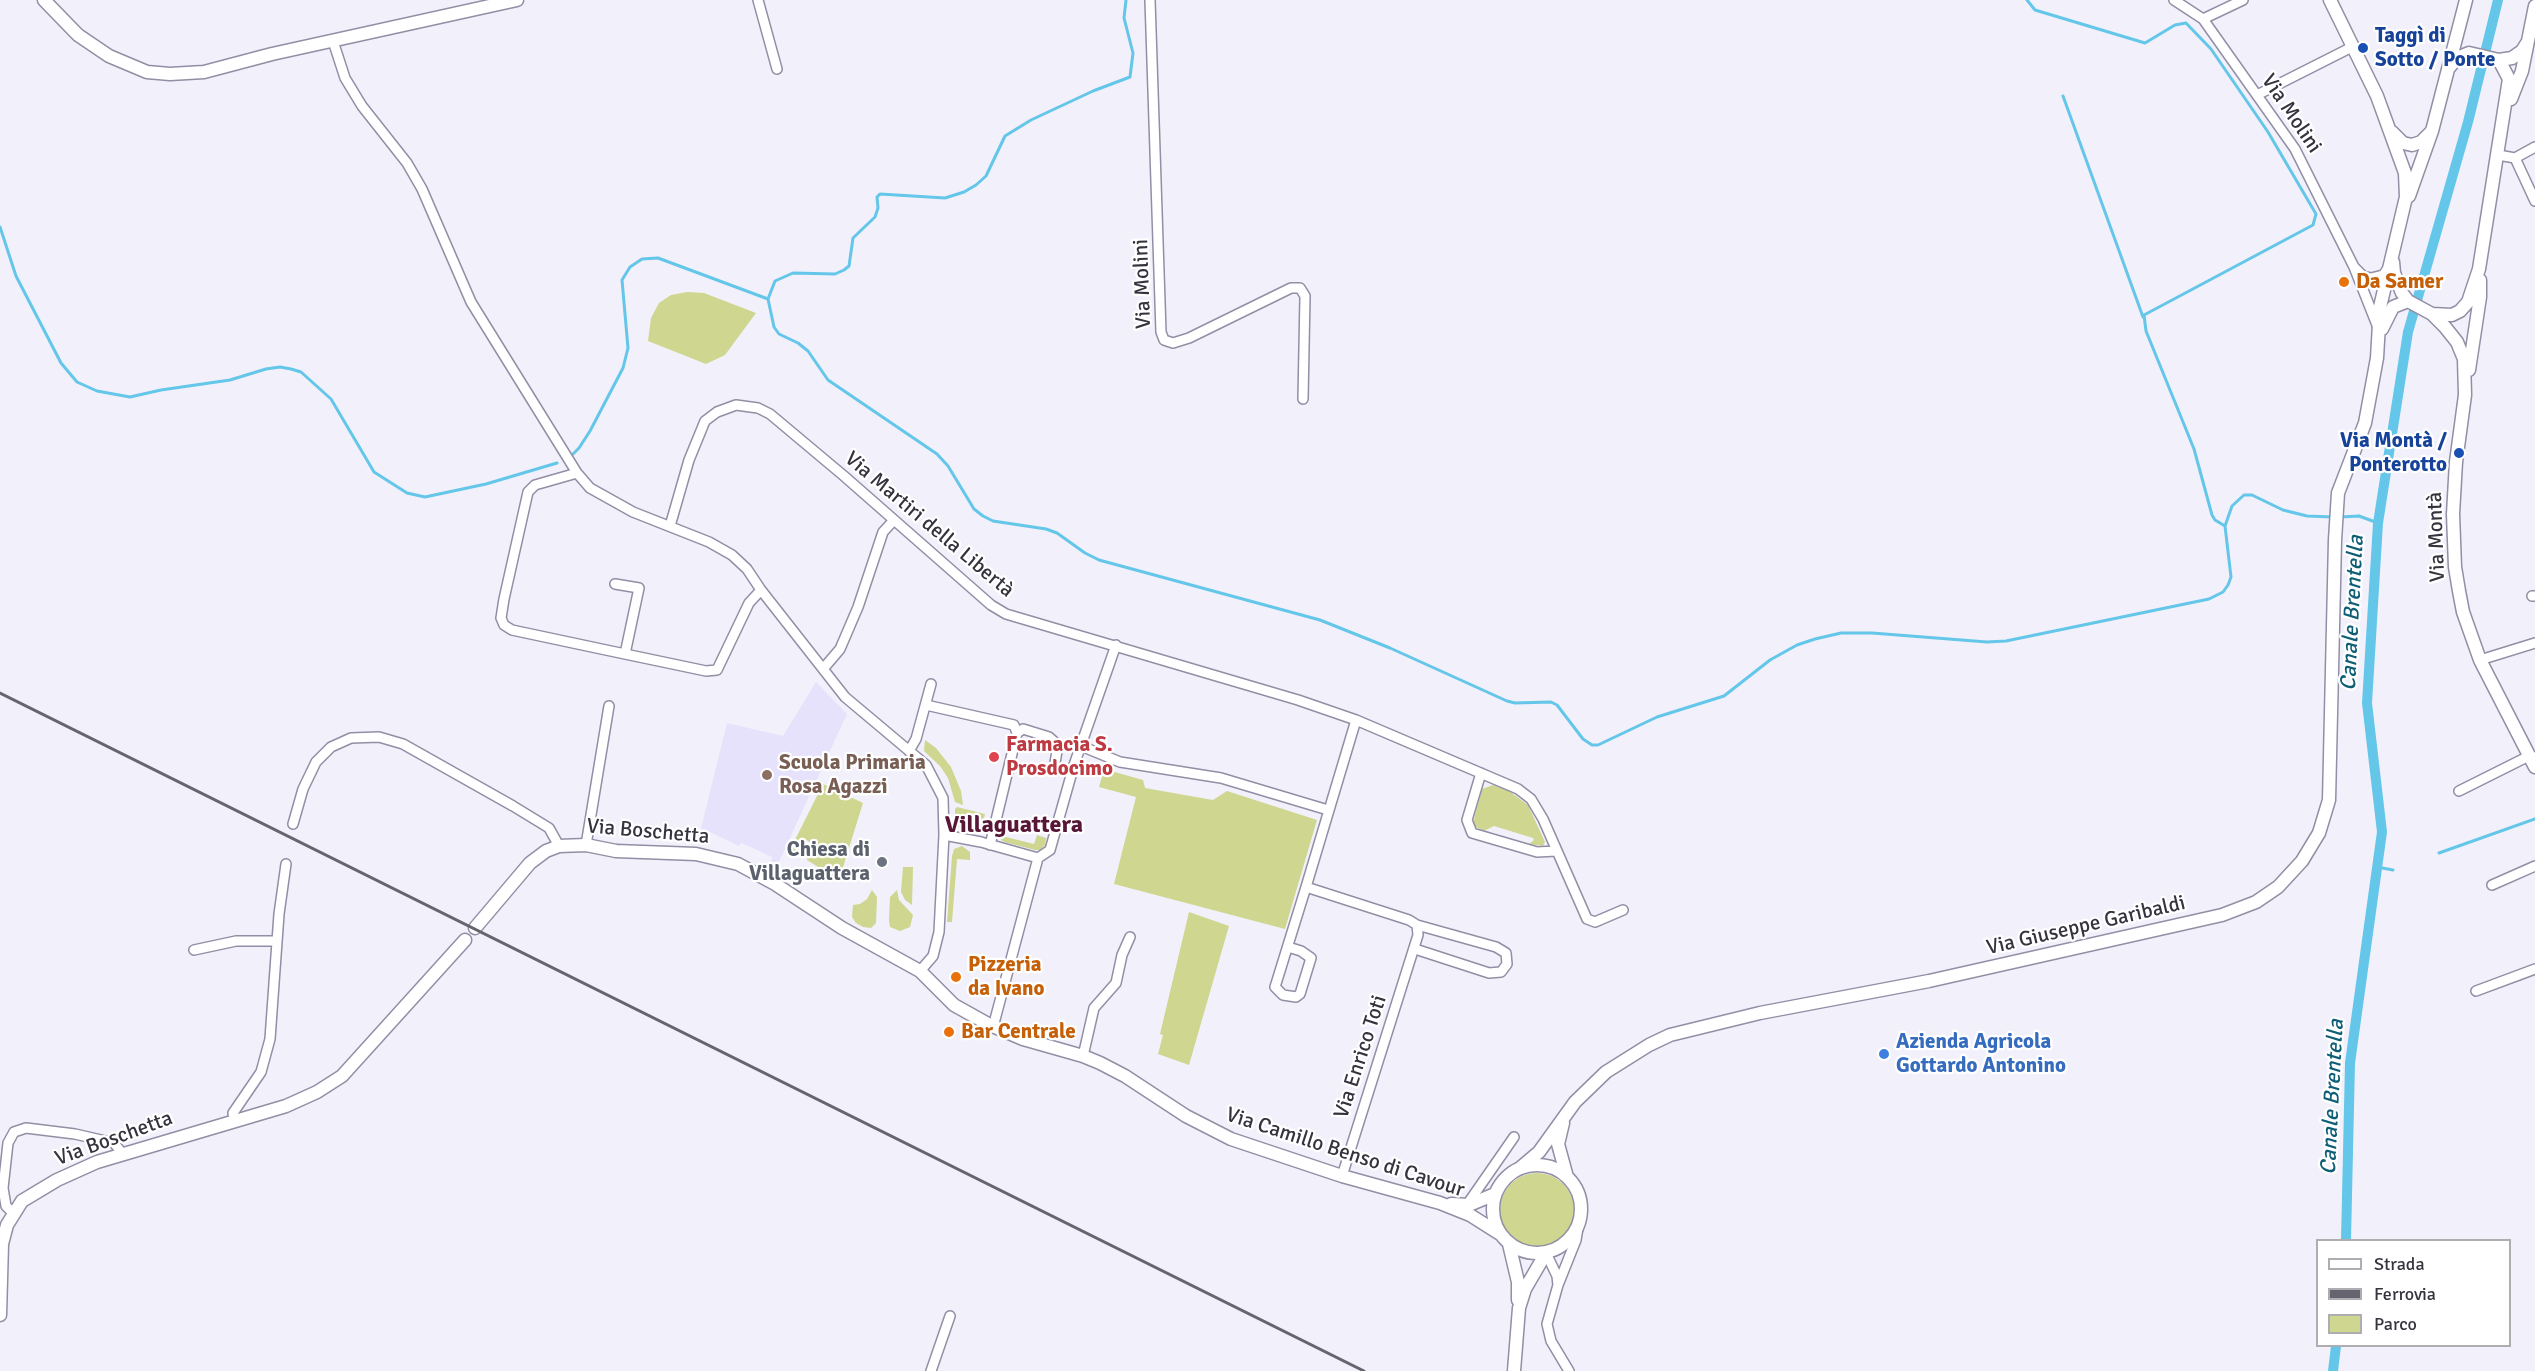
<!DOCTYPE html>
<html>
<head>
<meta charset="utf-8">
<style>
  body { margin:0 }
  #map { position:relative; width:2535px; height:1371px; overflow:hidden; background:#f2f1fb; font-family:Signika,sans-serif }
  canvas { display:block }
  .legend { position:absolute; left:2316px; top:1239px; width:195px; height:108px; box-sizing:border-box; background:#fff; border:2px solid #aeaeb2; margin:0; padding:8px 10px; list-style:none; font-size:18px; color:#35343e }
  .legend li { display:flex; align-items:center; gap:12px; height:30px }
  .legend b { width:30px; border:2px solid #aeaeb2 }
</style>
</head>
<body>
<div id="map">
<canvas width="2535" height="1371"></canvas>
<ul class="legend">
<li><b style="height:8px;background:#fff"></b>Strada</li>
<li><b style="height:8px;background:#66656f"></b>Ferrovia</li>
<li><b style="height:16px;background:#ced68f"></b>Parco</li>
</ul>
</div>
<script>
const g = document.querySelector('canvas').getContext('2d');
g.lineJoin = 'round';
function fill(path, color) {
  g.fillStyle = color;
  g.fill(path, 'evenodd');
}
function shape(rows) {
  const path = new Path2D();
  for (const r of rows) {
    if (r.length === 3) {
      path.moveTo(r[0] + r[2], r[1]);
      path.arc(r[0], r[1], r[2], 0, 2 * Math.PI);
      continue;
    }
    path.moveTo(r[0], r[1]);
    for (let i = 2; i < r.length; i += 2) path.lineTo(r[i], r[i + 1]);
  }
  return path;
}
function strokePath(path, color, width, dash) {
  g.strokeStyle = color;
  g.lineWidth = width;
  g.lineCap = dash ? 'butt' : 'round';
  g.setLineDash(dash || []);
  g.stroke(path);
}
function label(font, color, halo, rows, align = 'center') {
  g.font = font + ' Signika,sans-serif';
  g.lineWidth = 4.5;
  g.setLineDash([]);
  g.textBaseline = 'middle';
  g.strokeStyle = halo;
  g.fillStyle = color;
  for (const [text, x, y, turn = 0] of rows) {
    g.save();
    g.translate(x, y);
    g.rotate((+turn || 0) * Math.PI / 180);
    g.textAlign = isNaN(turn) ? turn : align;
    if (halo) g.strokeText(text, 0, 0);
    g.fillText(text, 0, 0);
    g.restore();
  }
}
const built = shape([
  [816,682,847,714,778,864,771,861,772,857,766,854,741,843,739,846,701,828,727,723,783,736]
]);
const green = shape([
  [687,292,704,293,756,313,725,355,706,364,648,341,651,318,659,303,671,295],
  [925,740,936,748,951,767,961,791,963,805,955,802,948,778,940,766,924,751],
  [1104,769,1143,780,1145,788,1213,800,1227,791,1317,820,1285,929,1114,884,1136,797,1099,787],
  [823,784,863,803,839,880,807,860,811,843,805,839,795,858,788,854],
  [1493,785,1509,791,1528,805,1545,842,1543,846,1529,844,1534,840,1533,838,1494,826,1484,831,1476,827,1473,823,1482,789],
  [957,807,985,814,982,826,987,827,985,831,975,833,960,829,955,822,955,809],
  [1001,826,1008,828,1006,837,1034,844,1037,835,1046,838,1045,845,1040,850,1035,850,1004,842,1000,839],
  [962,846,970,852,970,860,957,859,952,922,947,922,952,856,954,849],
  [903,867,913,867,912,905,905,900,901,892],
  [872,890,877,897,876,923,871,928,863,927,856,923,852,917,853,905,860,904,867,899],
  [897,890,899,900,913,915,910,927,900,931,890,927,889,921,890,897],
  [1189,912,1229,926,1189,1065,1158,1054,1163,1035,1160,1034],
  [1537,1210,37]
]);
const stream = shape([
  [2027,0,2035,10,2145,43,2175,25,2186,23,2211,49,2268,132,2316,214,2313,225,2144,315,2146,331,2194,449,2212,515,2215,520,2225,526],
  [2063,96,2143,317],
  [0,227,16,276,61,363,77,382,97,391,130,397,161,390,230,380,266,369,280,367,291,369,301,372,331,399,374,472,407,493,425,497,486,484,557,463],
  [768,299,775,281,793,273,835,274,844,270,849,266,853,238,875,217,878,208,877,197,880,194,945,198,964,192,976,185,986,176,1005,136,1031,120,1093,91,1130,77,1133,53,1124,18,1126,0],
  [572,455,579,448,590,431,623,368,628,348,622,280,630,267,642,259,658,258,768,299,774,327,779,334,798,343,808,351,828,380,937,454,948,466,974,509,983,516,993,521,1046,529,1057,533,1085,553,1099,560,1320,620,1390,648,1507,701,1515,703,1551,702,1557,705,1583,739,1592,745,1598,745,1657,717,1724,696,1770,660,1797,645,1815,639,1841,633,1872,633,1987,642,2006,641,2209,599,2223,592,2228,585,2231,577,2225,526,2232,506,2244,495,2252,495,2283,510,2307,516,2333,517],
  [2340,517,2359,516,2378,523],
  [2439,853,2535,819],
  [2377,867,2393,870]
]);
const canal = shape([
  [2346,1240,2350,1063,2382,832,2367,703,2378,523,2408,332,2468,122,2498,0],
  [2333,1371,2336,1346]
]);
const street = shape([
  [758,0,777,69],
  [1150,0,1161,332,1164,340,1173,343,1189,338,1291,288,1300,288,1305,296,1303,399],
  [2174,0,2203,19,2295,149,2354,267],
  [2203,19,2243,0],
  [333,41,345,78,362,106,407,163,422,189,471,302,577,473,590,488,633,512,709,542,732,555,747,569,761,590,845,697,926,765,943,798,944,835,939,932,933,956,920,971],
  [2257,95,2354,46],
  [2498,155,2515,158,2535,147],
  [2515,158,2535,201],
  [2377,325,2354,267,2363,276,2371,278,2383,275,2389,267],
  [577,473,535,485,528,492,504,599,501,618,504,625,512,630,606,650,706,671,717,670,749,603,761,590],
  [670,526,689,460,705,421,717,412,736,405,758,408,770,414,844,476,991,605,1006,614,1298,700,1356,720,1518,789,1531,799,1543,819,1587,919,1595,922,1623,910],
  [615,584,639,588,625,654],
  [2532,596,2535,596],
  [2480,660,2535,643],
  [823,669,840,649,858,607,883,532,894,520],
  [926,705,1014,725,1017,733,990,845],
  [1017,733,1023,729,1049,737,1058,745,1055,763],
  [1081,746,1120,762,1221,778,1328,810],
  [909,751,916,739,931,684],
  [1481,773,1467,820,1472,833,1537,852,1556,851],
  [2459,791,2529,756,2535,757],
  [293,824,303,789,316,762,331,747,351,738,379,737,403,744,513,806,549,828,559,846],
  [944,835,981,842,1038,858,1050,850,1074,765,1116,645],
  [586,845,609,706],
  [2492,885,2535,866],
  [1288,947,1301,951,1311,958,1300,994,1296,997,1283,995,1275,987,1306,887],
  [1415,949,1489,973,1501,972,1507,964,1506,953,1496,947,1417,925],
  [194,950,236,941,277,941],
  [2476,991,2535,969],
  [993,1027,1038,858],
  [1083,1056,1094,1008,1116,983,1122,955,1130,937],
  [234,1121,233,1113,261,1072,270,1039,279,914,286,864],
  [1342,1176,1418,935,1417,925,1409,920,1306,887,1356,720],
  [1464,1209,1514,1137],
  [13,1213,6,1206,3,1188,8,1143,14,1132,26,1128,75,1134,114,1143,122,1153],
  [1546,1253,1557,1276,1558,1285],
  [931,1371,950,1316],
  [1569,1371,1551,1341,1547,1324,1558,1285,1576,1240,1579,1222]
]);
const secondary = shape([
  [44,0,78,35,109,56,147,72,170,74,204,72,272,54,517,0],
  [2448,69,2457,58,2469,53,2499,60,2512,58,2522,51,2527,43],
  [2511,99,2522,71,2535,6],
  [2392,132,2403,143,2412,145,2421,142,2431,132],
  [2409,196,2432,131,2466,0],
  [2393,262,2394,273,2402,293,2408,301,2432,314,2445,327,2457,342,2464,359,2465,395,2456,462,2453,514,2455,567,2459,591,2463,612,2480,660,2535,767],
  [2432,314,2452,315,2460,311,2468,302,2479,269,2509,79,2499,60],
  [2382,329,2393,307,2408,301],
  [2469,370,2480,297,2480,280],
  [475,928,530,863,546,851,559,846,586,845,616,851,696,854,738,864,775,884,842,928,920,971,954,1005,988,1024,1023,1039,1083,1056,1100,1063,1125,1076,1186,1116,1231,1139,1342,1176,1440,1203,1470,1215,1500,1234],
  [1563,1123,1558,1144,1567,1177],
  [1537,1209,44],
  [1520,1168,1539,1152,1575,1102,1606,1072,1649,1045,1670,1035,1760,1013,1929,981,2222,915,2256,902,2278,887,2302,861,2319,833,2329,800,2335,540,2338,493,2365,423,2377,358,2380,307,2406,197,2405,173,2377,96,2330,0],
  [1451,1204,1469,1205,1495,1194],
  [1509,1244,1518,1282,1518,1300],
  [0,1315,2,1244,7,1225,22,1201,57,1180,97,1162,286,1106,317,1092,342,1076,465,940],
  [1514,1371,1519,1308,1525,1289,1546,1253]
]);
const rail = shape([
  [0,693,1364,1371]
]);
const markers = [
  [2363,48,6,"#1a4fb4"],
  [2344,282,6,"#e8710a"],
  [2459,453,6,"#1a4fb4"],
  [994,757,6,"#e0444e"],
  [767,775,6,"#8d6e63"],
  [882,862,6,"#6b7280"],
  [956,977,6,"#e8710a"],
  [949,1032,6,"#e8710a"],
  [1884,1054,6,"#3f7fe0"]
];
const transitNames = [
  ["Taggì di",2375,36],
  ["Sotto / Ponte",2375,60],
  ["Via Montà /",2447,441,"right"],
  ["Ponterotto",2447,465,"right"]
];
const streetNames = [
  ["Via Molini",2291,114,56],
  ["Via Molini",1143,284,-92],
  ["Via Martiri della Libertà",929,525,40],
  ["Via Montà",2437,537,-92],
  ["Via Boschetta",648,832,5],
  ["Via Giuseppe Garibaldi",2086,926,-13],
  ["Via Enrico Toti",1361,1057,-72],
  ["Via Boschetta",114,1139,-20],
  ["Via Camillo Benso di Cavour",1345,1153,18]
];
const foodNames = [
  ["Da Samer",2356,282],
  ["Pizzeria",968,965],
  ["da Ivano",968,989],
  ["Bar Centrale",961,1032]
];
const healthNames = [
  ["Farmacia S.",1006,745],
  ["Prosdocimo",1006,769]
];
const educationNames = [
  ["Scuola Primaria",779,763],
  ["Rosa Agazzi",779,787]
];
const worshipNames = [
  ["Chiesa di",870,850],
  ["Villaguattera",870,874]
];
const shopNames = [
  ["Azienda Agricola",1896,1042],
  ["Gottardo Antonino",1896,1066]
];
const waterNames = [
  ["Canale Brentella",2353,613,-87],
  ["Canale Brentella",2333,1097,-87]
];
const quarterNames = [
  ["Villaguattera",1014,826]
];
fill(built, '#e6e2fc');
fill(green, '#ced68f');
strokePath(stream, '#64c6e8', 3);
strokePath(canal, '#64c6e8', 10);
strokePath(street, '#928ea5', 12);
strokePath(secondary, '#928ea5', 15);
strokePath(street, '#fff', 9);
strokePath(secondary, '#fff', 12);
strokePath(rail, '#66656f', 3);
for (const [x, y, r, color] of markers) {
  const dot = new Path2D();
  dot.arc(x, y, r, 0, 2 * Math.PI);
  g.fillStyle = color;
  g.fill(dot);
  strokePath(dot, '#fff', 2);
}
label('bold 21px', '#164399', '#fff', transitNames, 'left');
label('21px', '#35343e', '#fff', streetNames);
label('bold 21px', '#c56008', '#fff', foodNames, 'left');
label('bold 21px', '#be3a42', '#fff', healthNames, 'left');
label('bold 21px', '#785e54', '#fff', educationNames, 'left');
label('bold 21px', '#5b616d', '#fff', worshipNames, 'right');
label('bold 21px', '#366cbe', '#fff', shopNames, 'left');
label('italic 22px', '#0e5f76', '#fff', waterNames);
label('bold 24px', '#581736', '#fff', quarterNames);
</script>
</body>
</html>
